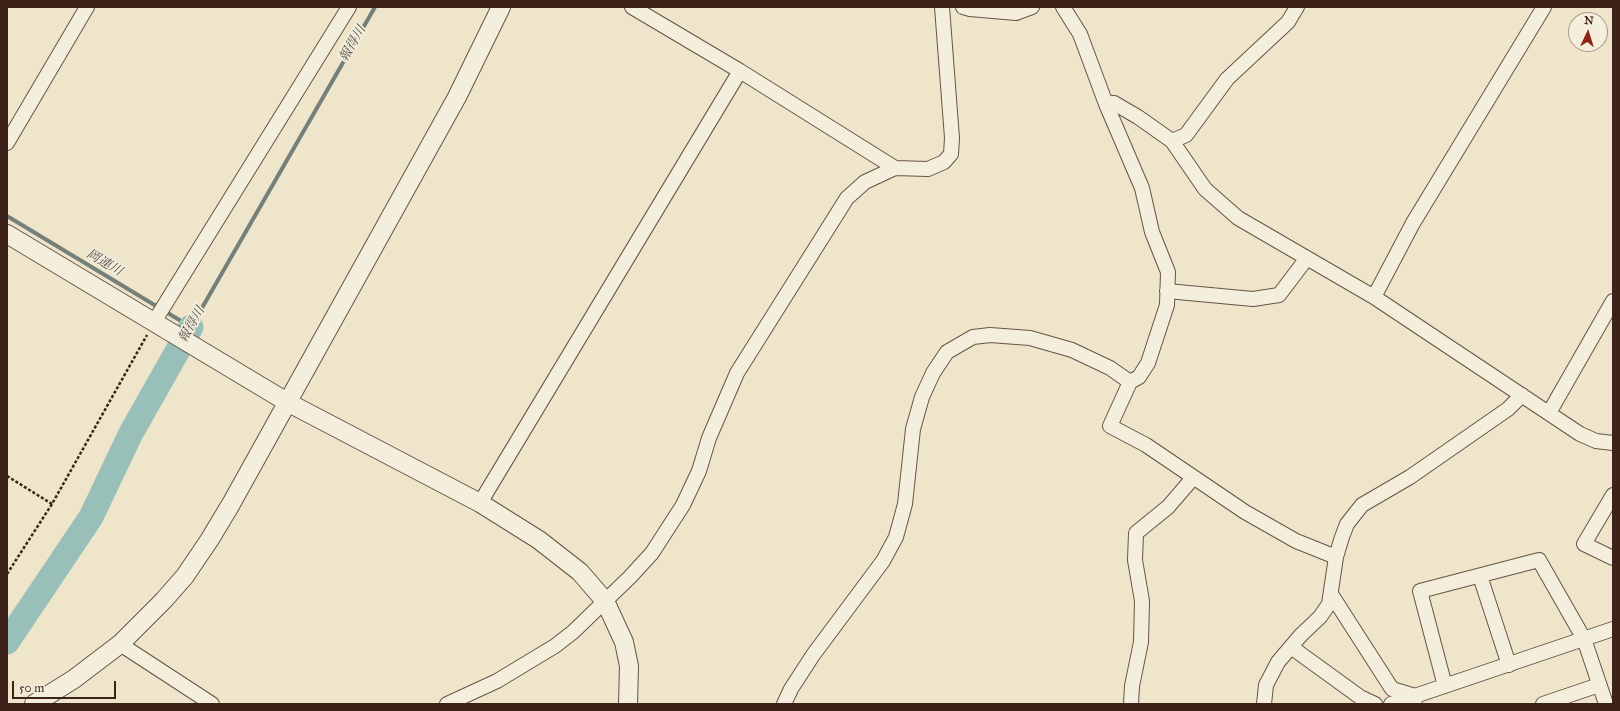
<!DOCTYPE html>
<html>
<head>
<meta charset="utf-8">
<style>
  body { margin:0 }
  #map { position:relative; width:1620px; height:711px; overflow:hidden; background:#eee5cb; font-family:"IM FELL Great Primer",serif }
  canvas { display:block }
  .frame { position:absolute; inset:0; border:8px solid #3c2219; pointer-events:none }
  .north { position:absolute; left:1568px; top:12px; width:40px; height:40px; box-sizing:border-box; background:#f4eedd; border:1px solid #aa9c8f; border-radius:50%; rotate:4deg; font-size:11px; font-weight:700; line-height:16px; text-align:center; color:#3c2219 }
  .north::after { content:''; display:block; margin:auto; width:14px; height:18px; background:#8f2418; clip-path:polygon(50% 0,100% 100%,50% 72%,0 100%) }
  .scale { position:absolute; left:12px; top:681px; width:104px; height:18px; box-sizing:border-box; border:2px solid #3c2219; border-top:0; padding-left:5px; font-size:12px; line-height:14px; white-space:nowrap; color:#3c2219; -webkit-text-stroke:3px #f4eedd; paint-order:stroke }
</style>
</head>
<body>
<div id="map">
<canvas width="1620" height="711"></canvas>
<div class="frame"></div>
<div class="north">N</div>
<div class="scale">50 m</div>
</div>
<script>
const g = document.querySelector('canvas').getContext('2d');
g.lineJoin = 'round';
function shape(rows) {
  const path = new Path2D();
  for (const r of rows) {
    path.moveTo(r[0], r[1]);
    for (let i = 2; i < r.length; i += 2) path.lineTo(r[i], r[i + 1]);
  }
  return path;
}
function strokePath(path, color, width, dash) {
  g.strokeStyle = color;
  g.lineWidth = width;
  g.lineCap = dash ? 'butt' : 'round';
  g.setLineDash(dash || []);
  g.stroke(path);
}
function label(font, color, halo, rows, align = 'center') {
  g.font = font + ' "IM FELL Great Primer","Noto Serif JP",serif';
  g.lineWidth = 3.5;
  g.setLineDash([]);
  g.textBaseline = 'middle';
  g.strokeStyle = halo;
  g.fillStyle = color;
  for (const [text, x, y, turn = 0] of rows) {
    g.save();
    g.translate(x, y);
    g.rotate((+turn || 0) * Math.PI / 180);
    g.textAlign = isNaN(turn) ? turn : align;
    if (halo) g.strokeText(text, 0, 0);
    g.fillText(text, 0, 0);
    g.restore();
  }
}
const stream = shape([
  [7,216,191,327,375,7]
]);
const river = shape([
  [7,642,91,517,131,433,191,327]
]);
const path = shape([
  [7,476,52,504],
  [7,574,52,504,147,335]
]);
const minor = shape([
  [632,7,740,71,895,168],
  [963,7,970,9,1016,13,1032,7],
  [1063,7,1080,34,1106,104,1142,188,1152,232,1168,272,1167,305,1148,363,1139,377,1130,382,1110,426,1146,445,1245,512,1296,541,1336,557],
  [1106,104,1114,103,1138,117,1172,141,1205,189,1238,218,1374,297,1580,434,1596,441,1613,443],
  [1172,141,1186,135,1227,79,1288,22,1297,7],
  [7,143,87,7],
  [1167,291,1253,299,1279,295,1307,258],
  [1374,297,1413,223,1544,7],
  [154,322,349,7],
  [1549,413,1613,301],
  [1613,495,1584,544,1613,558],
  [480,503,740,71],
  [1480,576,1509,665],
  [1331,594,1392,689,1415,696,1416,698],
  [120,644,212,704],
  [1291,647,1360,697,1375,704],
  [1445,686,1420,591,1539,560,1584,639,1606,704],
  [447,704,497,681,555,646,573,632,630,577,652,553,683,505,699,471,709,438,737,373,847,198,865,182,895,168,928,169,944,162,951,154,952,138,942,7],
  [784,704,791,689,813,655,883,561,896,537,905,504,913,429,922,397,933,373,947,352,973,337,990,335,1030,338,1072,350,1110,368,1130,382],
  [1131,704,1132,686,1141,642,1142,601,1135,560,1136,533,1168,507,1193,478],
  [1264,704,1266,685,1278,662,1301,635,1320,617,1329,604,1336,557,1342,537,1347,524,1362,505,1410,477,1508,409,1522,395],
  [1391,704,1613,629],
  [1543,704,1599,685]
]);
const tertiary = shape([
  [7,234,287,402,480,503,539,540,580,572,605,601,624,642,629,666,628,704],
  [34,704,74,679,120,644,164,600,185,576,210,539,231,504,457,97,501,7]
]);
const waterNames = [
  ["報得川",353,44,-60],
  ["岡連川",104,263,31],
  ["報得川",192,325,-60]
];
strokePath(stream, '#748079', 4);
strokePath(river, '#99bfb9', 25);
strokePath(minor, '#685346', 16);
strokePath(tertiary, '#685346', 20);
strokePath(path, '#3c2219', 2.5, [3, 2]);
strokePath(minor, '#f4eedd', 14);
strokePath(tertiary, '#f4eedd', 18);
label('italic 13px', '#585149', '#f4eedd', waterNames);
</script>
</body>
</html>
